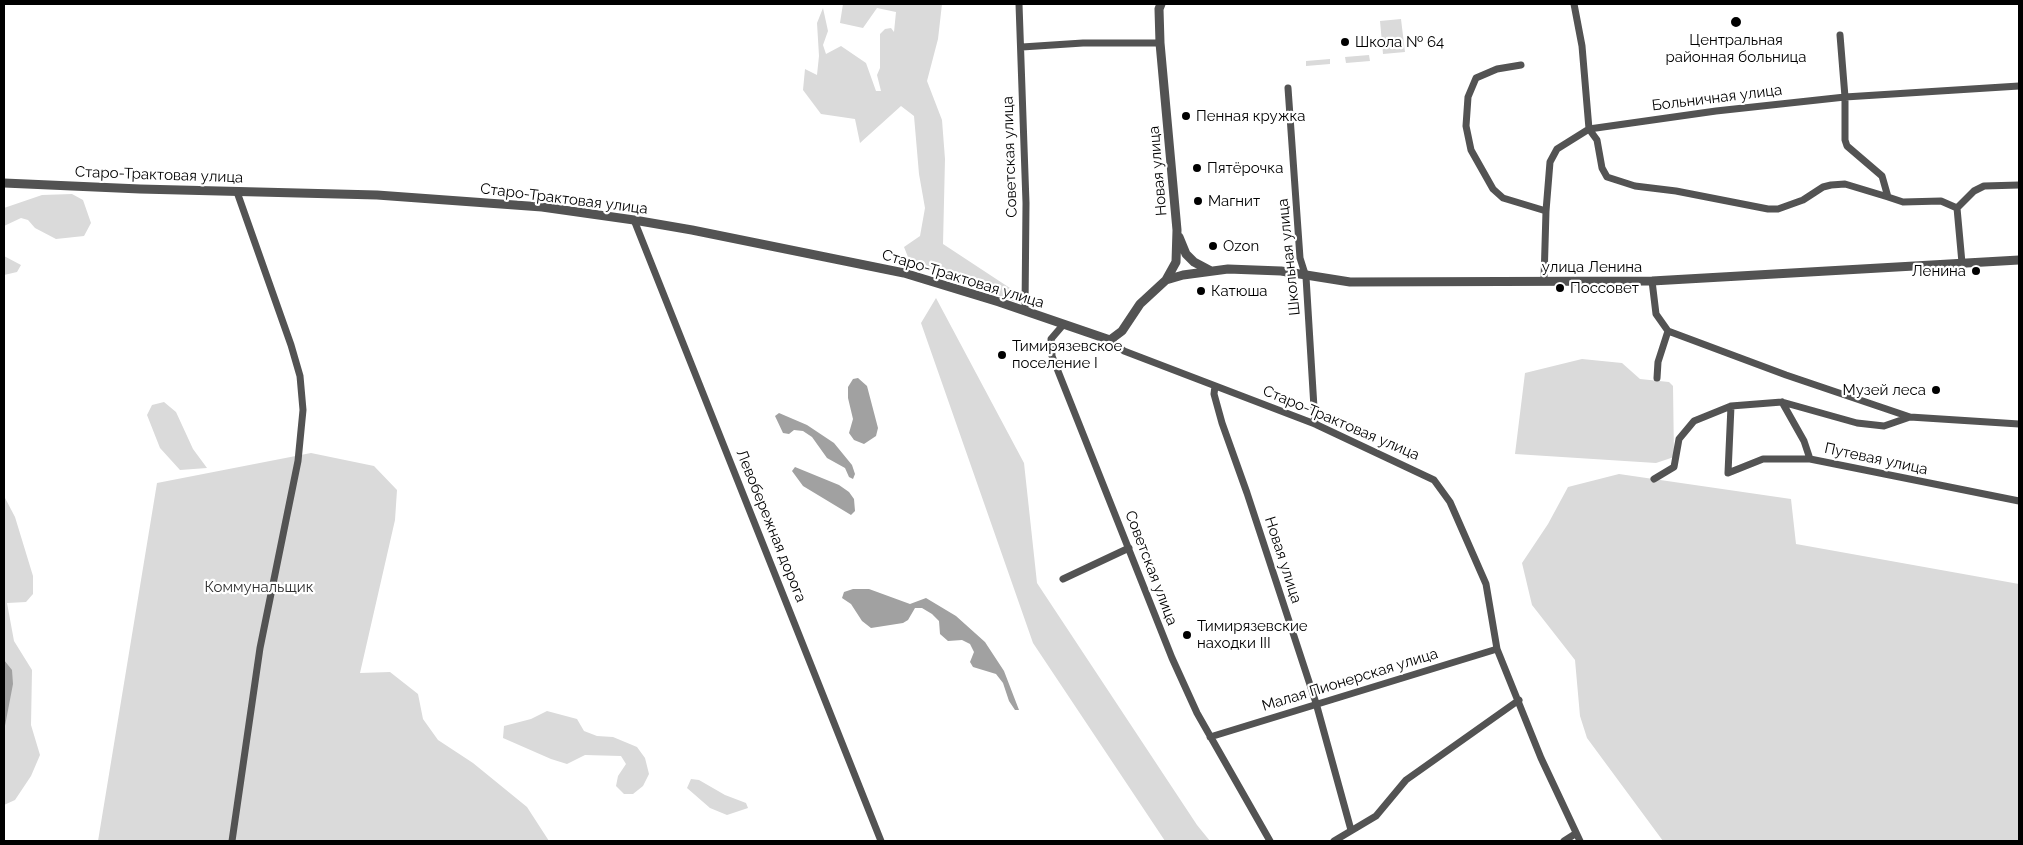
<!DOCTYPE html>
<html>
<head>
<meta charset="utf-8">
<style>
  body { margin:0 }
  #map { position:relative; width:2023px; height:845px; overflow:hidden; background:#fff; font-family:Raleway,sans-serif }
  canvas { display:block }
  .frame { position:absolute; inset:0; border:5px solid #000; pointer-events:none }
</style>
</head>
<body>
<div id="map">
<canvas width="2023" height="845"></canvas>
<div class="frame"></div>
</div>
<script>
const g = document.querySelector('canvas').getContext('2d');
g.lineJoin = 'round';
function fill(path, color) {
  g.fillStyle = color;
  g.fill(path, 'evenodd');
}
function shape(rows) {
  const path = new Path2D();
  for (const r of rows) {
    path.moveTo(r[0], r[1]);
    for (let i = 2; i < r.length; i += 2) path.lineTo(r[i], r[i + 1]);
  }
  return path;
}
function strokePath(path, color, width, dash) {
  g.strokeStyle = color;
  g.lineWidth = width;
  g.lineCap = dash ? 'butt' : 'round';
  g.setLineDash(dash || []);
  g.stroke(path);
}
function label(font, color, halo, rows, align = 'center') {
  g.font = font + ' Raleway,sans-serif';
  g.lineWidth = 4.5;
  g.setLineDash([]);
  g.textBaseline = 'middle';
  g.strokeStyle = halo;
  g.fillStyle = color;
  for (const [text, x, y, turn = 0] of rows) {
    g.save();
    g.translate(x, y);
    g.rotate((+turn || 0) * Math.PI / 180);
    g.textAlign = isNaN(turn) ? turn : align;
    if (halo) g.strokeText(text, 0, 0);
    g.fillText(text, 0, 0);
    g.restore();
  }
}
const green = shape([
  [843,4,942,4,938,39,927,81,942,120,945,159,943,244,1019,294,1018,303,910,262,904,247,920,236,925,208,919,174,914,116,901,106,860,143,855,119,821,114,803,90,805,69,817,75,819,56,817,23,823,8,828,31,823,45,826,54,841,46,866,63,876,91,881,91,877,75,880,68,880,34,885,29,891,28,894,32,896,12,877,8,863,28,840,23],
  [1401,19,1405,52,1383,54,1380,21],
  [1369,55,1370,61,1346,63,1345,57],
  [1330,59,1330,64,1306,66,1306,61],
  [72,194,83,200,91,223,84,236,56,239,35,228,28,220,21,218,4,226,4,208,42,195],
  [4,256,21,265,17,272,4,275],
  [936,298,1024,463,1037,583,1197,825,1210,841,1165,841,1033,643,921,323],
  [1582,359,1622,363,1640,379,1669,382,1673,386,1674,457,1656,463,1515,454,1525,373],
  [164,402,176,412,193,449,207,468,180,470,160,448,147,415,152,405],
  [311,453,374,466,397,490,395,520,360,673,390,672,418,694,423,719,438,740,473,763,527,807,549,841,98,841,157,483],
  [1619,474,1791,499,1796,544,2019,584,2019,841,1663,841,1587,738,1580,716,1575,660,1532,605,1522,563,1548,524,1568,487],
  [4,496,15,517,33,576,33,594,26,602,7,603,14,641,32,670,31,725,40,755,31,776,15,800,4,805],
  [547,711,577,719,584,731,597,736,613,737,637,747,645,758,649,774,643,786,633,794,624,794,616,786,618,776,626,764,621,756,585,755,567,764,551,759,503,738,504,726,531,719],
  [691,779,699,780,725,795,746,803,748,808,727,815,710,808,687,788]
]);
const water = shape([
  [858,378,867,386,878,428,876,436,864,444,854,440,849,433,853,419,848,398,848,387,853,379],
  [779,413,807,425,834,443,852,465,855,474,853,479,849,477,845,468,827,458,812,437,803,431,794,430,789,434,783,433,775,416],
  [795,467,839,485,849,492,854,499,855,511,851,515,803,486,792,471],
  [853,589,869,589,910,604,926,598,956,616,985,642,1004,671,1019,710,1015,710,1009,701,1003,683,996,674,973,667,970,662,974,652,970,644,962,640,948,641,940,634,939,621,932,614,922,608,915,608,908,620,903,623,871,628,862,621,851,604,842,598,844,592],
  [4,660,12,670,13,684,4,731]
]);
const minor = shape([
  [1019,4,1026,203,1025,310],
  [1574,4,1582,46,1589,129,1597,140,1602,168,1607,177,1635,186,1676,191,1768,209,1778,209,1803,200,1823,187,1831,185,1845,184,1888,197],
  [1840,35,1845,97,1845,140,1847,146,1882,176,1888,197,1903,202,1941,201,1957,208],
  [1022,47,1083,43,1160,43],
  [1521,65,1497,69,1476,78,1468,97,1466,126,1471,150,1493,189,1503,198,1546,211],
  [1288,88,1300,258,1306,277,1315,424],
  [634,220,881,841],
  [1962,263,1957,208,1974,191,1984,186,2019,185],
  [1544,280,1546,211,1550,162,1557,149,1589,129,1716,111,1845,97,2019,86],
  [1652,281,1656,314,1668,331,1658,362,1657,378],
  [1063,325,1051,339,1052,356,1172,658,1197,713,1270,841],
  [1668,331,1786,375,1910,417],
  [1110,340,1124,351,1315,424,1434,480,1450,502,1486,584,1497,649,1541,758,1580,841],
  [1215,386,1214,394,1222,423,1247,493,1316,703,1351,830],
  [1782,402,1804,441,1810,459],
  [2019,424,1910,417,1884,426,1857,423,1782,402,1731,406,1728,473,1763,459,1810,459,2019,501],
  [1654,479,1674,467,1679,439,1694,421,1731,406],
  [1063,579,1129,548],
  [1210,737,1497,649],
  [232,841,260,648,298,461,303,410,300,376,291,345,237,192],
  [1334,841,1376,816,1406,780,1519,700],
  [1564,841,1575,834]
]);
const tertiary = shape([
  [4,183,140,189,377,195,542,207,634,220,692,230,904,273,999,302,1110,340,1122,331,1140,304,1166,280,1176,262,1177,230,1160,43,1159,9,1161,4],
  [1179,237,1186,254,1194,262,1209,270],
  [1166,280,1183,275,1228,269,1281,271,1350,282,1652,281,2019,260]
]);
const markers = [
  [1736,22,6,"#000"],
  [1345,42,5,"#000"],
  [1186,116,5,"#000"],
  [1197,168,5,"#000"],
  [1198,201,5,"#000"],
  [1213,246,5,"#000"],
  [1976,271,5,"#000"],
  [1560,288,5,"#000"],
  [1201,291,5,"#000"],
  [1002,355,5,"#000"],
  [1936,390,5,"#000"],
  [1187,635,5,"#000"]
];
const poiNames = [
  ["Центральная",1736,40,"center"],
  ["районная больница",1736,57,"center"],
  ["Школа № 64",1355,42],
  ["Пенная кружка",1196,116],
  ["Пятёрочка",1207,168],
  ["Магнит",1208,201],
  ["Ozon",1223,246],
  ["Ленина",1966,271,"right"],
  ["Поссовет",1570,288],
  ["Катюша",1211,291],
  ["Тимирязевское",1012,346],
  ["поселение I",1012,363],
  ["Музей леса",1926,390,"right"],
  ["Тимирязевские",1197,626],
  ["находки III",1197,643]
];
const streetNames = [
  ["Больничная улица",1717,98,-7],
  ["Советская улица",1010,157,-92],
  ["Новая улица",1158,171,-95],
  ["Старо-Трактовая улица",159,175,2],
  ["Старо-Трактовая улица",564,199,7],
  ["Школьная улица",1289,257,-96],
  ["улица Ленина",1592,267],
  ["Старо-Трактовая улица",963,279,17],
  ["Старо-Трактовая улица",1341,423,23],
  ["Путевая улица",1876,459,12],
  ["Левобережная дорога",771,526,68],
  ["Новая улица",1283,560,72],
  ["Советская улица",1151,568,69],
  ["Малая Пионерская улица",1350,680,-17]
];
const parkNames = [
  ["Коммунальщик",259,587]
];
fill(green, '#dadada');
fill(water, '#a1a1a1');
strokePath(minor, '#535353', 7);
strokePath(tertiary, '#535353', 9);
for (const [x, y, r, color] of markers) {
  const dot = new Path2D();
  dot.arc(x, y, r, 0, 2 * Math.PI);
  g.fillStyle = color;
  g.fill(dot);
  strokePath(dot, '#fff', 2);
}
label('15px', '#000', '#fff', poiNames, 'left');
label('15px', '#000', '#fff', streetNames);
label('15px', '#313131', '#fff', parkNames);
</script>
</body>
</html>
